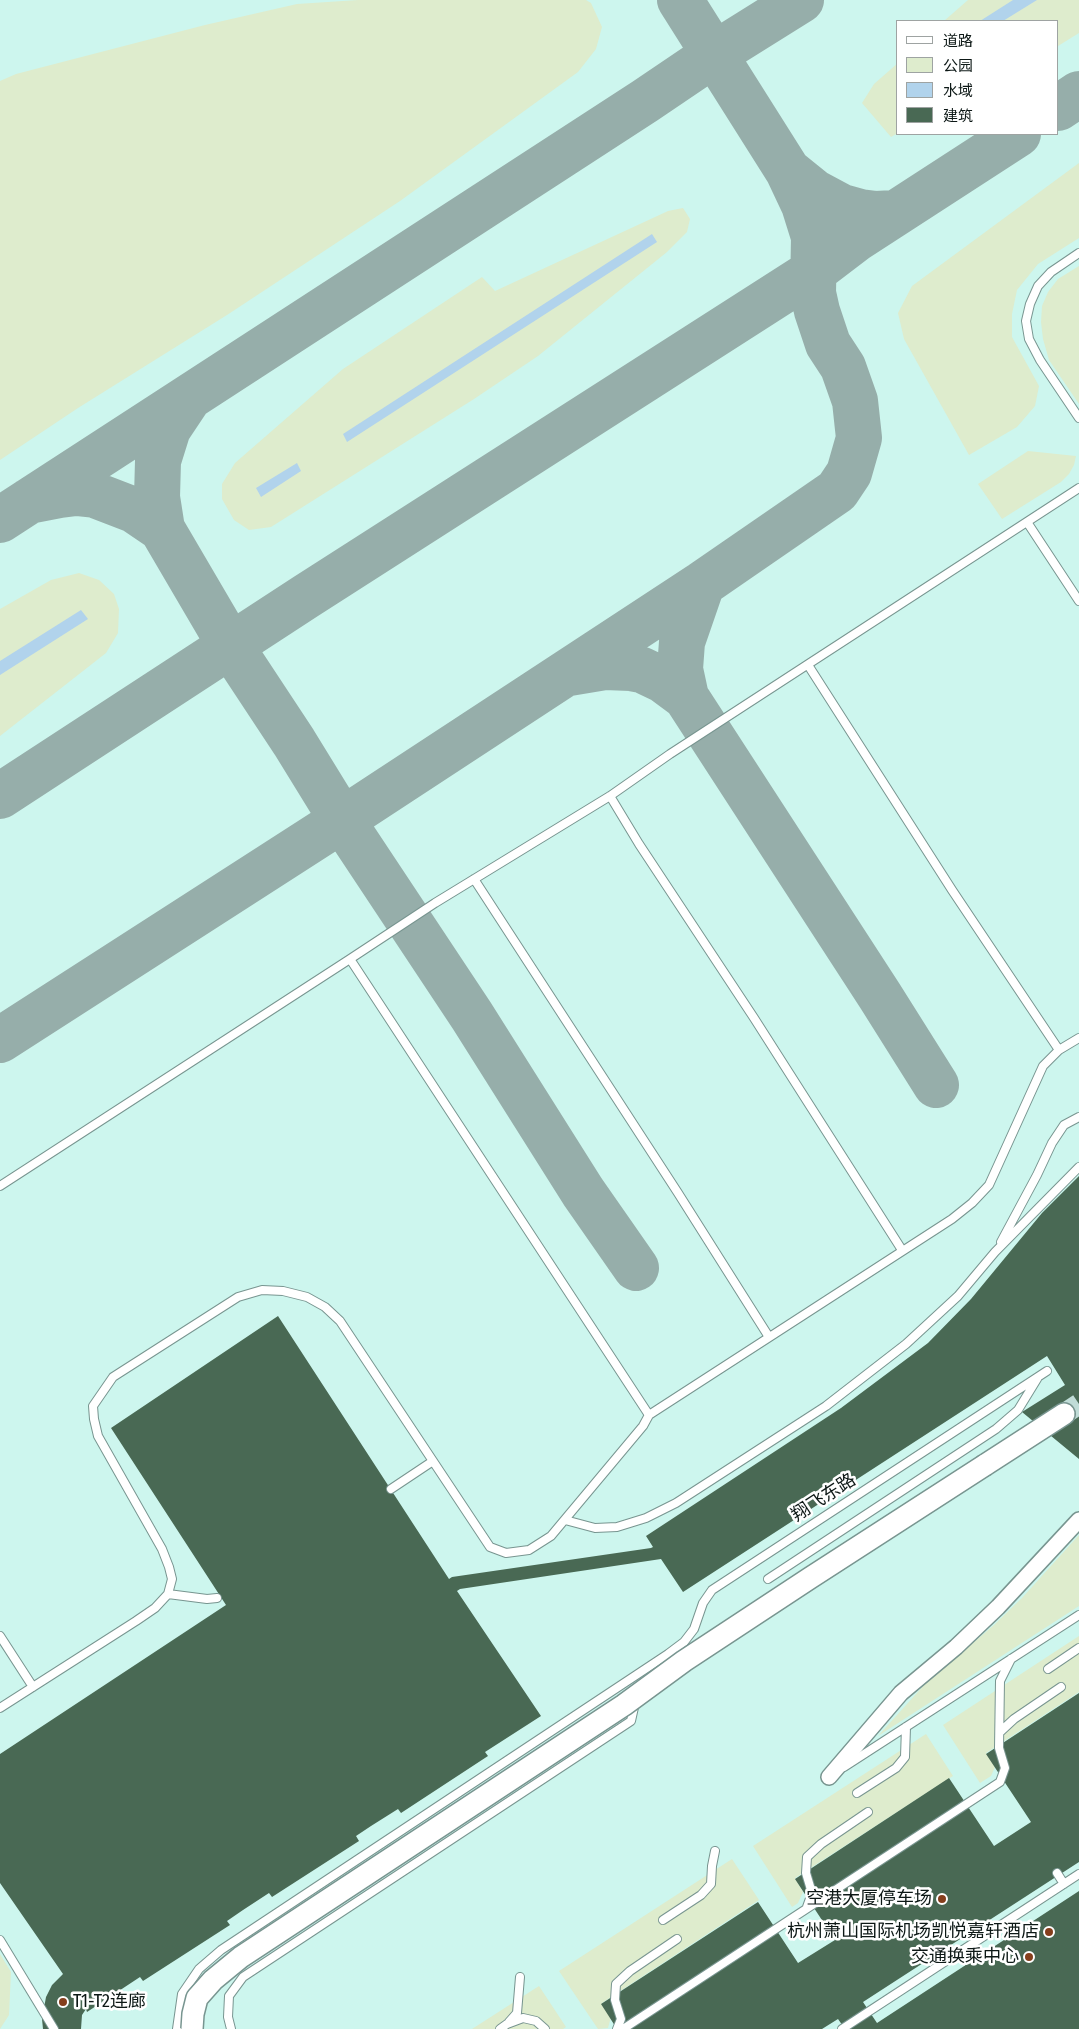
<!DOCTYPE html>
<html>
<head>
<meta charset="utf-8">
<style>
  body { margin:0 }
  #map { position:relative; width:1079px; height:2029px; overflow:hidden; background:#e0fff9; font-family:"Fira Sans Condensed","Noto Sans SC",sans-serif }
  canvas { display:block }
  .legend { position:absolute; left:896px; top:20px; width:162px; height:115px; box-sizing:border-box; background:#fff; border:1px solid #9ea3a2; margin:0; padding:6px 9px; list-style:none; font-size:15px; color:#0d1816 }
  .legend li { display:flex; align-items:center; gap:10px; height:25px }
  .legend b { width:25px; border:1px solid #9ea3a2 }
</style>
</head>
<body>
<div id="map">
<canvas width="1079" height="2029"></canvas>
<ul class="legend">
<li><b style="height:6px;background:#fff"></b>道路</li>
<li><b style="height:14px;background:#deeccd"></b>公园</li>
<li><b style="height:14px;background:#b1d3ec"></b>水域</li>
<li><b style="height:14px;background:#496954"></b>建筑</li>
</ul>
</div>
<script>
const g = document.querySelector('canvas').getContext('2d');
g.lineJoin = 'round';
function fill(path, color) {
  g.fillStyle = color;
  g.fill(path, 'evenodd');
}
function shape(rows) {
  const path = new Path2D();
  for (const r of rows) {
    path.moveTo(r[0], r[1]);
    for (let i = 2; i < r.length; i += 2) path.lineTo(r[i], r[i + 1]);
  }
  return path;
}
function strokePath(path, color, width, dash) {
  g.strokeStyle = color;
  g.lineWidth = width;
  g.lineCap = dash ? 'butt' : 'round';
  g.setLineDash(dash || []);
  g.stroke(path);
}
function label(font, color, halo, rows, align = 'center') {
  g.font = font + ' "Fira Sans Condensed","Noto Sans SC",sans-serif';
  g.lineWidth = 5;
  g.setLineDash([]);
  g.textBaseline = 'middle';
  g.strokeStyle = halo;
  g.fillStyle = color;
  for (const [text, x, y, turn = 0] of rows) {
    g.save();
    g.translate(x, y);
    g.rotate((+turn || 0) * Math.PI / 180);
    g.textAlign = isNaN(turn) ? turn : align;
    if (halo) g.strokeText(text, 0, 0);
    g.fillText(text, 0, 0);
    g.restore();
  }
}
const built = shape([
  [0,0,1079,0,1079,2029,0,2029],
  [898,21,1058,21,1058,134,898,134]
]);
const green = shape([
  [358,0,586,0,591,3,602,27,596,49,578,72,400,201,227,315,78,408,0,460,0,81,16,74,205,25,297,4],
  [968,0,1079,0,1079,33,1058,46,1058,21,944,21],
  [898,63,898,133,891,137,862,103,874,84],
  [1079,163,1079,238,1038,264,1017,290,1012,314,1012,337,1039,386,1035,406,1017,427,969,455,904,339,898,313,912,286],
  [683,208,690,219,687,232,667,252,538,356,474,399,271,527,249,530,234,520,222,499,222,484,235,463,343,369,482,277,495,291,668,211],
  [1079,266,1079,404,1049,360,1043,339,1041,322,1042,306,1048,292,1058,279],
  [1028,451,1076,456,1074,465,1069,474,1061,482,1002,519,978,484],
  [79,573,99,580,114,594,119,609,118,633,106,653,0,736,0,609,51,580],
  [1079,1535,1079,1606,878,1736,926,1683,994,1625,1022,1598],
  [1079,1636,1079,1692,986,1753,995,1767,991,1776,980,1783,943,1725],
  [926,1734,953,1776,795,1878,803,1892,798,1903,792,1907,753,1846],
  [732,1859,759,1900,602,2003,611,2017,608,2028,598,2029,559,1971],
  [0,1954,11,1972,9,2015,0,2029],
  [539,1986,566,2027,563,2029,472,2029]
]);
const water = shape([
  [1013,0,1037,0,1003,21,980,21],
  [652,234,657,242,347,442,343,434],
  [297,463,301,471,261,497,256,488],
  [81,610,88,619,0,675,0,661]
]);
const taxiway = shape([
  [1058,108,1079,94],
  [788,171,814,192,842,207,860,212,876,214,895,213],
  [29,501,60,495,76,493,95,495,134,510,162,529,230,645,294,742,342,820,472,1016,583,1192,636,1268],
  [0,520,645,101,713,55,801,0],
  [162,529,157,497,158,461,168,429,188,399],
  [569,673,605,667,631,668,642,670,663,680,686,697,880,996,936,1085],
  [686,697,680,669,682,642,702,584],
  [0,796,305,597,814,271,856,239,1018,134],
  [0,1040,342,820,702,584,837,491,849,473,859,438,855,401,843,367,828,344,817,311,813,293,814,237,804,205,788,171,680,0]
]);
const building = shape([
  [1079,1176,1079,1459,1022,1412,1065,1385,1047,1356,683,1592,661,1559,460,1589,457,1591,541,1716,485,1752,488,1756,401,1813,398,1809,371,1826,356,1836,359,1841,272,1897,269,1893,243,1910,227,1921,230,1925,143,1981,140,1977,87,2012,86,2009,82,2015,81,2029,43,2029,42,2019,46,1997,52,1985,63,1974,0,1883,0,1754,226,1605,111,1428,278,1316,449,1579,452,1577,651,1548,653,1547,646,1536,841,1408,928,1343,971,1299,1042,1213],
  [1079,1693,1079,1862,863,2002,877,2023,1079,1891,1079,2029,845,2029,838,2019,822,2029,617,2029,601,2004,758,1902,798,1963,835,1940,795,1879,949,1778,994,1846,1031,1822,986,1754]
]);
const secondaryTunnel = shape([
  [1064,1414,1079,1404]
]);
const lane = shape([
  [1079,253,1051,272,1038,286,1030,304,1026,321,1029,339,1040,360,1079,418],
  [1027,522,1079,601],
  [808,665,952,890,1059,1050],
  [610,796,639,844,754,1018,902,1250],
  [474,879,678,1193,769,1337],
  [0,1186,350,959],
  [1001,1242,1037,1175,1052,1143,1064,1125,1079,1117],
  [649,1415,952,1219,972,1203,989,1185,1043,1066,1059,1050,1079,1038],
  [391,1489,433,1461],
  [565,1520,595,1528,617,1527,646,1518,676,1503,826,1406,906,1344,958,1296,995,1252,1079,1167],
  [768,1579,996,1429,1018,1410,1037,1379],
  [168,1594,207,1599,217,1598],
  [0,1636,33,1687],
  [1048,1669,1079,1648],
  [0,1708,136,1621,155,1608,168,1594,172,1579,169,1567,162,1549,98,1436,94,1419,93,1406,113,1377,238,1297,262,1290,283,1291,307,1297,325,1307,340,1321,490,1547,506,1553,529,1550,551,1536,643,1426,649,1415,350,959,435,903,610,796,670,754,1079,488],
  [1000,1732,1014,1719,1061,1687],
  [844,1767,1079,1615],
  [857,1793,896,1768,905,1757,906,1727],
  [1057,1873,1064,1884],
  [807,1907,812,1893,806,1873,807,1857,821,1844,868,1812],
  [663,1920,701,1895,711,1884,712,1866,715,1851],
  [0,1940,54,2029],
  [509,2022,517,2013,520,1977],
  [177,2029,182,1994,199,1969,221,1950,668,1654,684,1642,694,1629,703,1603,712,1590,1047,1371],
  [231,2029,228,2017,229,1996,243,1977,631,1721,635,1703],
  [500,2029,507,2024,523,2018,536,2021,545,2029],
  [617,2029,621,2019,615,2000,616,1984,630,1971,677,1939],
  [623,2029,1000,1782,1005,1768,999,1748,1000,1681,1011,1659],
  [842,2029,1079,1874]
]);
const street = shape([
  [829,1777,901,1693,956,1647,998,1607,1079,1520]
]);
const secondary = shape([
  [985,1465,1064,1414]
]);
const secondaryBridge = shape([
  [192,2029,193,2014,197,1998,213,1980,241,1957,624,1705,684,1661,810,1578,985,1465]
]);
const markers = [
  [942,1899,5,"#853e1c"],
  [1049,1932,5,"#853e1c"],
  [1029,1957,5,"#853e1c"],
  [63,2002,5,"#853e1c"]
];
const streetNames = [
  ["翔飞东路",824,1498,-33]
];
const poiNames = [
  ["空港大厦停车场",932,1899],
  ["杭州萧山国际机场凯悦嘉轩酒店",1039,1932],
  ["交通换乘中心",1019,1957],
  ["T1-T2连廊",73,2002,"left"]
];
fill(built, '#cdf6ee');
fill(green, '#deeccd');
fill(water, '#b1d3ec');
strokePath(taxiway, '#96aeaa', 46);
fill(building, '#496954');
strokePath(secondaryTunnel, '#c0dcd7', 21, [21, 11]);
strokePath(lane, '#789590', 10);
strokePath(street, '#789590', 18);
strokePath(secondary, '#789590', 24);
strokePath(lane, '#fff', 8);
strokePath(street, '#fff', 15);
strokePath(secondary, '#fff', 21);
strokePath(secondaryBridge, '#789590', 24, []);
strokePath(secondaryBridge, '#fff', 21);
for (const [x, y, r, color] of markers) {
  const dot = new Path2D();
  dot.arc(x, y, r, 0, 2 * Math.PI);
  g.fillStyle = color;
  g.fill(dot);
  strokePath(dot, '#fff', 2);
}
label('18px', '#0d1816', '#fff', streetNames);
label('18px', '#0d1816', '#fff', poiNames, 'right');
</script>
</body>
</html>
